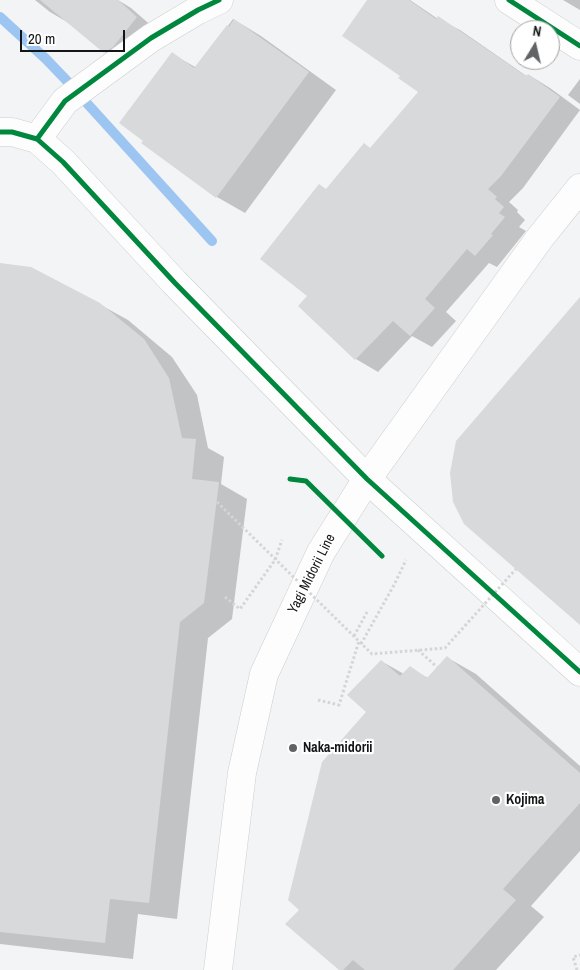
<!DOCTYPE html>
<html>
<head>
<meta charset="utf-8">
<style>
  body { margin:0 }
  #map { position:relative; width:580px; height:970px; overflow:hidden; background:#f2f4f6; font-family:"Archivo Narrow",sans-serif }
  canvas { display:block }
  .north { position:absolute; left:510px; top:20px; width:50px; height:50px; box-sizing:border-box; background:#fff; border:1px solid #a1a1a2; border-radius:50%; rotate:9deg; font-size:14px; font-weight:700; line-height:20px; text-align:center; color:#141516 }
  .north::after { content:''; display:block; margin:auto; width:18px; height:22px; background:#626364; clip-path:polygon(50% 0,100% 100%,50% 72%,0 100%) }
  .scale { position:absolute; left:20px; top:30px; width:105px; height:22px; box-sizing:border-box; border:2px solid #141516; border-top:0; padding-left:6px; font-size:15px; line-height:18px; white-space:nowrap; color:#141516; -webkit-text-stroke:4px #fff; paint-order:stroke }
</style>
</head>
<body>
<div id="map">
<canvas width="580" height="970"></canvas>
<div class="north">N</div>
<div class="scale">20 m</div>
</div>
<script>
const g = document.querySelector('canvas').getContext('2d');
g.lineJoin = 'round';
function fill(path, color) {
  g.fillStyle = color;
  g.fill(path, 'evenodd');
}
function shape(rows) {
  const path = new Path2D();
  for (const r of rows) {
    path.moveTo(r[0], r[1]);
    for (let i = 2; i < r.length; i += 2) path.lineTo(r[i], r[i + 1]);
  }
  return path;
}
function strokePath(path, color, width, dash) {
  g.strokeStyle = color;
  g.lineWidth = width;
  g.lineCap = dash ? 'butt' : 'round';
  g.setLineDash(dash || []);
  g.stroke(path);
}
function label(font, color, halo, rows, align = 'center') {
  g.font = font + ' "Archivo Narrow",sans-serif';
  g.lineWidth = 4.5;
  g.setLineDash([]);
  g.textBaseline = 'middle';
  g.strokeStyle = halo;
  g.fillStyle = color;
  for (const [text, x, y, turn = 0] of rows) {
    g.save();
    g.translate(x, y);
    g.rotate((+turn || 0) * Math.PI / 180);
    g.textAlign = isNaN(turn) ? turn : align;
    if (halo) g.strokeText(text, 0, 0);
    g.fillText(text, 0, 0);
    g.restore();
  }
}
const shadow = shape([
  [35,0,118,0,131,8,154,28,123,62,105,52,67,22,50,12],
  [369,0,410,0,438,19,460,30,528,77,529,75,550,88,580,110,523,188,509,202,518,210,517,212,525,220,519,227,526,231,497,267,489,263,446,312,456,321,432,347,412,336,378,372,356,359,300,306,309,296,327,190,371,149,420,92,402,76],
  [563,0,580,0,580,10],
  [233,19,261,36,336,90,245,213,217,197,143,143,172,54,197,68],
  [580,79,580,104,568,95],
  [0,265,99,304,128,320,172,357,197,395,208,448,224,457,221,484,247,499,232,619,208,638,177,919,138,914,133,959,0,944],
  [448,658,476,674,580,766,580,851,531,906,544,917,496,970,341,970,301,909,368,712,381,661,404,674,410,668,428,678]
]);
const stream = shape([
  [0,17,46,59,68,82],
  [84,100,212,241]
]);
const building = shape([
  [40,0,118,0,137,17,113,47,104,53],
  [367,0,409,0,436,19,438,16,526,76,528,74,560,97,501,176,488,189,497,197,495,199,504,207,499,213,505,217,491,234,493,235,475,256,467,249,425,299,435,308,410,336,393,321,355,360,298,306,307,296,260,259,319,184,326,189,364,143,370,148,418,92,398,78,400,76,342,36],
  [234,19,309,72,216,198,141,143,143,141,119,123,172,52,194,68,227,25,229,27],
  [0,263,31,267,100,303,144,339,169,378,182,438,196,439,192,479,219,482,204,603,180,622,149,903,110,899,105,943,0,932],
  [580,297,580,625,464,524,453,502,450,473,456,441],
  [447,656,580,773,580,803,503,889,516,900,453,970,365,970,353,960,343,970,339,970,285,924,299,910,288,900,322,762,366,712,347,695,381,660,400,676,410,666,427,678]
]);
const path = shape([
  [225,597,240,609,275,560,282,540],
  [354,636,367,612],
  [361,644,394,585,406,560],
  [418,650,437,667],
  [318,700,339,705,359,641],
  [577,970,573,957,580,955]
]);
const minor = shape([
  [509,0,580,46],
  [37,139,65,101,151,38,198,10,219,0]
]);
const tertiary = shape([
  [0,132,12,132,37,139,63,162,175,283,367,479,580,672]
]);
const secondary = shape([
  [218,970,242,773,264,674,321,552,367,479,539,239,580,188]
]);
const pathBridge = shape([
  [217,502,372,654,445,648,516,569]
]);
const cycleway = shape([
  [509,0,580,46],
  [0,132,12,132,37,139,63,162,175,283,367,479,580,672],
  [37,139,65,101,151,38,198,10,219,0],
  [290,479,306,481,382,556]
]);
const markers = [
  [293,748,5,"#626364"],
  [496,800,5,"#626364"]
];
const streetNames = [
  ["Yagi Midorii Line",312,574,-63]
];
const poiNames = [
  ["Naka-midorii",303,748],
  ["Kojima",506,800]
];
fill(shadow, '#0003');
strokePath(stream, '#9dc5f1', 10);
fill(building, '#d8d9da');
strokePath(minor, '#cdcecf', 29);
strokePath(tertiary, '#cdcecf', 29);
strokePath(secondary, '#cdcecf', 29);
strokePath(path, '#d4d5d5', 3, [2.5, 2.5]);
strokePath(minor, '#fdfdfe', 28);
strokePath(tertiary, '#fdfdfe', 28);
strokePath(secondary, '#fdfdfe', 28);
strokePath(pathBridge, '#d4d5d5', 3, [2.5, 2.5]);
strokePath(cycleway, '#00873e', 5);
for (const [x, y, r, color] of markers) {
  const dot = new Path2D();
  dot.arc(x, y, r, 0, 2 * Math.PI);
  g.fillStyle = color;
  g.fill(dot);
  strokePath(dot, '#fff', 2);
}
label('14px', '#141516', '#fff', streetNames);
label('bold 14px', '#141516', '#fff', poiNames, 'left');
</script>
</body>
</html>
